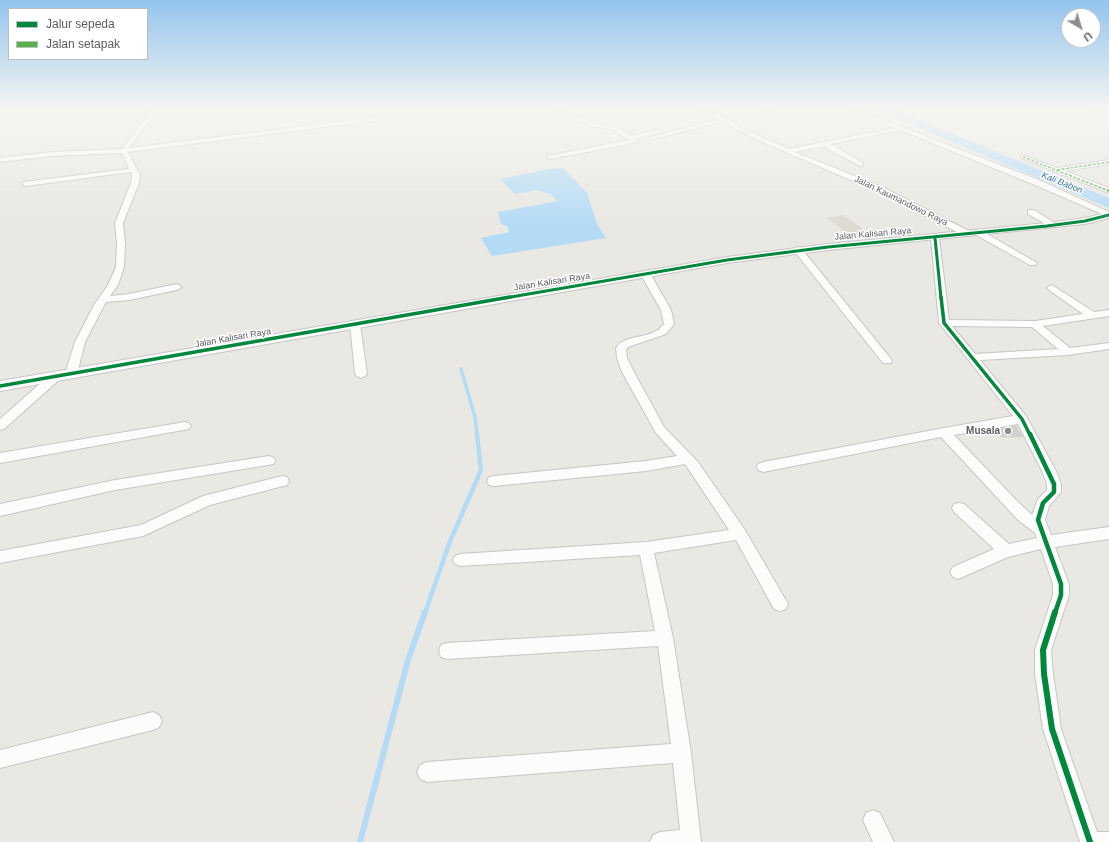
<!DOCTYPE html>
<html>
<head>
<meta charset="utf-8">
<style>
  body { margin:0 }
  #map { position:relative; width:1109px; height:842px; overflow:hidden; background:#e9e8e3; font-family:Arial,sans-serif }
  canvas { display:block }
  .legend { position:absolute; left:8px; top:8px; width:140px; height:52px; box-sizing:border-box; background:#fff; border:1px solid #bdbec0; margin:0; padding:5px 7px; list-style:none; font-size:12px; color:#595d61 }
  .legend li { display:flex; align-items:center; gap:8px; height:20px }
  .legend b { width:20px; border:1px solid #bdbec0 }
  .north { position:absolute; left:1061px; top:8px; width:40px; height:40px; box-sizing:border-box; background:#fff; border:1px solid #bdbec0; border-radius:50%; rotate:142deg; font-size:11px; font-weight:700; line-height:16px; text-align:center; color:#595d61 }
  .north::after { content:''; display:block; margin:auto; width:14px; height:18px; background:#8b8e8e; clip-path:polygon(50% 0,100% 100%,50% 72%,0 100%) }
</style>
</head>
<body>
<div id="map">
<canvas width="1109" height="842"></canvas>
<ul class="legend">
<li><b style="height:5px;background:#00873e"></b>Jalur sepeda</li>
<li><b style="height:5px;background:#58b04a"></b>Jalan setapak</li>
</ul>
<div class="north">U</div>
</div>
<script>
const g = document.querySelector('canvas').getContext('2d');
g.lineJoin = 'round';
function fill(path, color) {
  g.fillStyle = color;
  g.fill(path, 'evenodd');
}
function shape(rows) {
  const path = new Path2D();
  for (const r of rows) {
    path.moveTo(r[0], r[1]);
    for (let i = 2; i < r.length; i += 2) path.lineTo(r[i], r[i + 1]);
  }
  return path;
}
function strokePath(path, color, width, dash) {
  g.strokeStyle = color;
  g.lineWidth = width;
  g.lineCap = dash ? 'butt' : 'round';
  g.setLineDash(dash || []);
  g.stroke(path);
}
function label(font, color, halo, rows, align = 'center') {
  g.font = font + ' Arial,sans-serif';
  g.lineWidth = 3;
  g.setLineDash([]);
  g.textBaseline = 'middle';
  g.strokeStyle = halo;
  g.fillStyle = color;
  for (const [text, x, y, turn = 0] of rows) {
    g.save();
    g.translate(x, y);
    g.rotate((+turn || 0) * Math.PI / 180);
    g.textAlign = isNaN(turn) ? turn : align;
    if (halo) g.strokeText(text, 0, 0);
    g.fillText(text, 0, 0);
    g.restore();
  }
}
const education = shape([
  [843,215,873,236,855,239,827,218]
]);
const water = shape([
  [563,168,587,193,597,224,606,238,492,256,481,238,509,232,507,226,501,224,498,212,558,201,550,194,536,190,515,194,500,179,550,169]
]);
const streamFar2 = shape([
  [461,369,475,417,477,435]
]);
const streamFar1 = shape([
  [425,613,449,544,481,470,477,434]
]);
const stream = shape([
  [360,842,408,660,425,612]
]);
const river = shape([
  [876,109,891,109,1109,198,1109,208,878,111,876,109]
]);
const building = shape([
  [1016,426,1023,437,1001,437,995,429,1016,426]
]);
const minor = shape([
  [146,109,152,109,154,115,129,148,375,117,378,119,375,121,128,152,140,175,139,183,123,223,125,243,124,267,118,285,110,296,129,294,177,284,182,287,177,290,129,300,106,302,85,342,77,374,75,376,67,376,65,374,75,342,94,305,108,285,116,267,117,243,115,223,131,183,132,175,131,172,26,186,22,184,23,182,129,169,122,153,52,156,0,162,0,158,52,152,122,149,148,115,146,109],
  [550,109,557,109,597,124,615,126,632,136,661,129,664,131,636,139,636,141,630,144,550,159,547,157,548,156,629,140,612,129,594,127,550,109],
  [700,109,707,109,727,118,739,127,789,149,894,128,849,109,856,109,1041,181,1109,212,1109,217,1035,185,900,130,831,144,863,163,863,165,861,166,837,154,824,146,795,152,882,187,971,232,972,234,971,236,965,236,876,191,760,141,735,129,724,121,654,139,651,137,719,119,700,109],
  [756,109,764,109,785,116,782,118,756,109],
  [1094,109,1109,115,1109,119,1092,112,1091,111,1094,109],
  [1021,156,1025,156,1057,168,1109,160,1109,164,1065,171,1109,188,1109,193,1021,158,1021,156],
  [1028,210,1034,210,1058,225,1057,227,1051,227,1028,214,1028,210],
  [976,231,982,231,1037,263,1036,265,1030,265,976,235,975,233,976,231],
  [932,236,938,236,939,238,949,320,1035,321,1083,314,1049,290,1047,288,1049,286,1052,285,1094,312,1109,310,1109,316,1043,326,1070,348,1109,343,1109,349,1068,355,980,360,1026,416,1056,471,1061,484,1061,492,1049,506,1045,520,1051,535,1109,527,1109,539,1055,547,1069,584,1069,595,1051,650,1053,674,1061,729,1097,832,1109,832,1109,842,1080,842,1043,729,1035,674,1035,650,1053,595,1053,584,1041,549,1008,557,958,579,953,577,950,572,953,567,994,549,954,512,952,508,954,504,959,503,964,504,1009,544,1037,538,1035,533,1018,520,941,437,763,472,758,470,757,467,758,464,763,462,944,428,1013,416,939,323,931,238,932,236],
  [952,326,1032,327,1058,349,975,354,952,326],
  [1018,424,1042,471,1047,484,1047,490,1038,499,1032,515,1016,500,954,435,1018,424],
  [798,247,801,248,891,359,892,361,891,363,883,363,795,252,794,250,795,248,798,247],
  [646,272,651,275,671,310,674,324,666,334,628,347,626,349,627,358,634,372,664,427,698,462,745,530,788,604,786,609,780,611,774,609,736,540,654,553,673,638,691,753,701,842,650,842,653,835,660,832,680,830,673,763,427,782,420,779,417,772,420,765,427,762,671,744,658,646,447,659,441,657,439,651,441,645,447,643,655,631,640,555,460,566,455,564,453,560,455,556,460,554,646,542,729,530,685,464,646,471,494,486,489,485,487,481,489,477,494,476,646,461,677,456,656,433,622,372,617,358,616,348,620,343,628,339,650,334,658,330,664,324,661,310,641,275,646,272],
  [355,321,360,324,367,374,365,376,361,378,357,376,355,374,350,324,355,321],
  [55,373,59,374,61,377,59,380,4,429,0,430,0,419,51,374,55,373],
  [185,422,189,423,191,426,189,429,0,463,0,453,185,422],
  [269,456,274,458,275,461,274,464,115,490,0,516,0,504,115,480,269,456],
  [282,476,287,477,289,481,287,485,210,505,143,536,0,563,0,551,141,525,203,496,282,476],
  [153,712,159,715,162,721,159,727,153,730,0,768,0,750,153,712],
  [873,810,880,813,894,842,873,842,863,820,866,813,873,810]
]);
const tertiary = shape([
  [1109,212,1109,218,1085,224,828,250,727,263,0,391,0,381,727,257,828,244,1047,223,1085,218,1109,212]
]);
const quietFar1 = shape([
  [1023,157,1109,191],
  [1057,170,1109,162]
]);
const quiet = shape([
  [1107,190,1109,191]
]);
const cyclewayFar3 = shape([
  [935,238,941,298],
  [505,298,727,260,828,247,1047,226,1085,221,1109,215]
]);
const cyclewayFar2 = shape([
  [941,297,944,323,1022,419,1030,435],
  [0,386,510,297]
]);
const cyclewayFar1 = shape([
  [1030,434,1054,484,1054,492,1043,503,1038,520,1061,584,1061,595,1055,613]
]);
const cycleway = shape([
  [1055,612,1043,650,1044,674,1052,729,1090,842]
]);
const markers = [
  [1008,431,4,"#8b8e8e"]
];
const farWaternames = [
  ["Kali Babon",1062,183,22]
];
const farStreetnames = [
  ["Jalan Kaumandowo Raya",901,201,26],
  ["Jalan Kalisari Raya",873,234,-5],
  ["Jalan Kalisari Raya",552,282,-9],
  ["Jalan Kalisari Raya",233,338,-10]
];
const poiNames = [
  ["Musala",1000,431]
];
fill(education, '#dddad2');
fill(water, '#b4dbf6');
strokePath(streamFar2, '#b4dbf6', 3.5);
strokePath(streamFar1, '#b4dbf6', 4.5);
strokePath(stream, '#b4dbf6', 6);
fill(river, '#b4dbf6');
fill(building, '#d1cfcd');
strokePath(building, '#d8d6d2', 1);
strokePath(minor, '#c6c6c5', 2);
strokePath(tertiary, '#c6c6c5', 2);
fill(minor, '#fcfcfb');
fill(tertiary, '#fcfcfb');
strokePath(quietFar1, '#58b04a', 1.5, [3, 1.5]);
strokePath(quiet, '#58b04a', 2, [4, 2]);
strokePath(cyclewayFar3, '#00873e', 3);
strokePath(cyclewayFar2, '#00873e', 3.5);
strokePath(cyclewayFar1, '#00873e', 4.5);
strokePath(cycleway, '#00873e', 6);
const sky = g.createLinearGradient(0, 0, 0, 226);
sky.addColorStop(0, '#93c4ee');
sky.addColorStop(0.48, '#f5f5f2');
sky.addColorStop(1, '#f5f5f200');
g.fillStyle = sky;
g.fillRect(0, 0, 1109, 226);
for (const [x, y, r, color] of markers) {
  const dot = new Path2D();
  dot.arc(x, y, r, 0, 2 * Math.PI);
  g.fillStyle = color;
  g.fill(dot);
  strokePath(dot, '#fff', 1.5);
}
label('italic 9px', '#3c77af', '#fff', farWaternames);
label('9px', '#595d61', '#fff', farStreetnames);
label('bold 10px', '#595d61', '#fff', poiNames, 'right');
</script>
</body>
</html>
